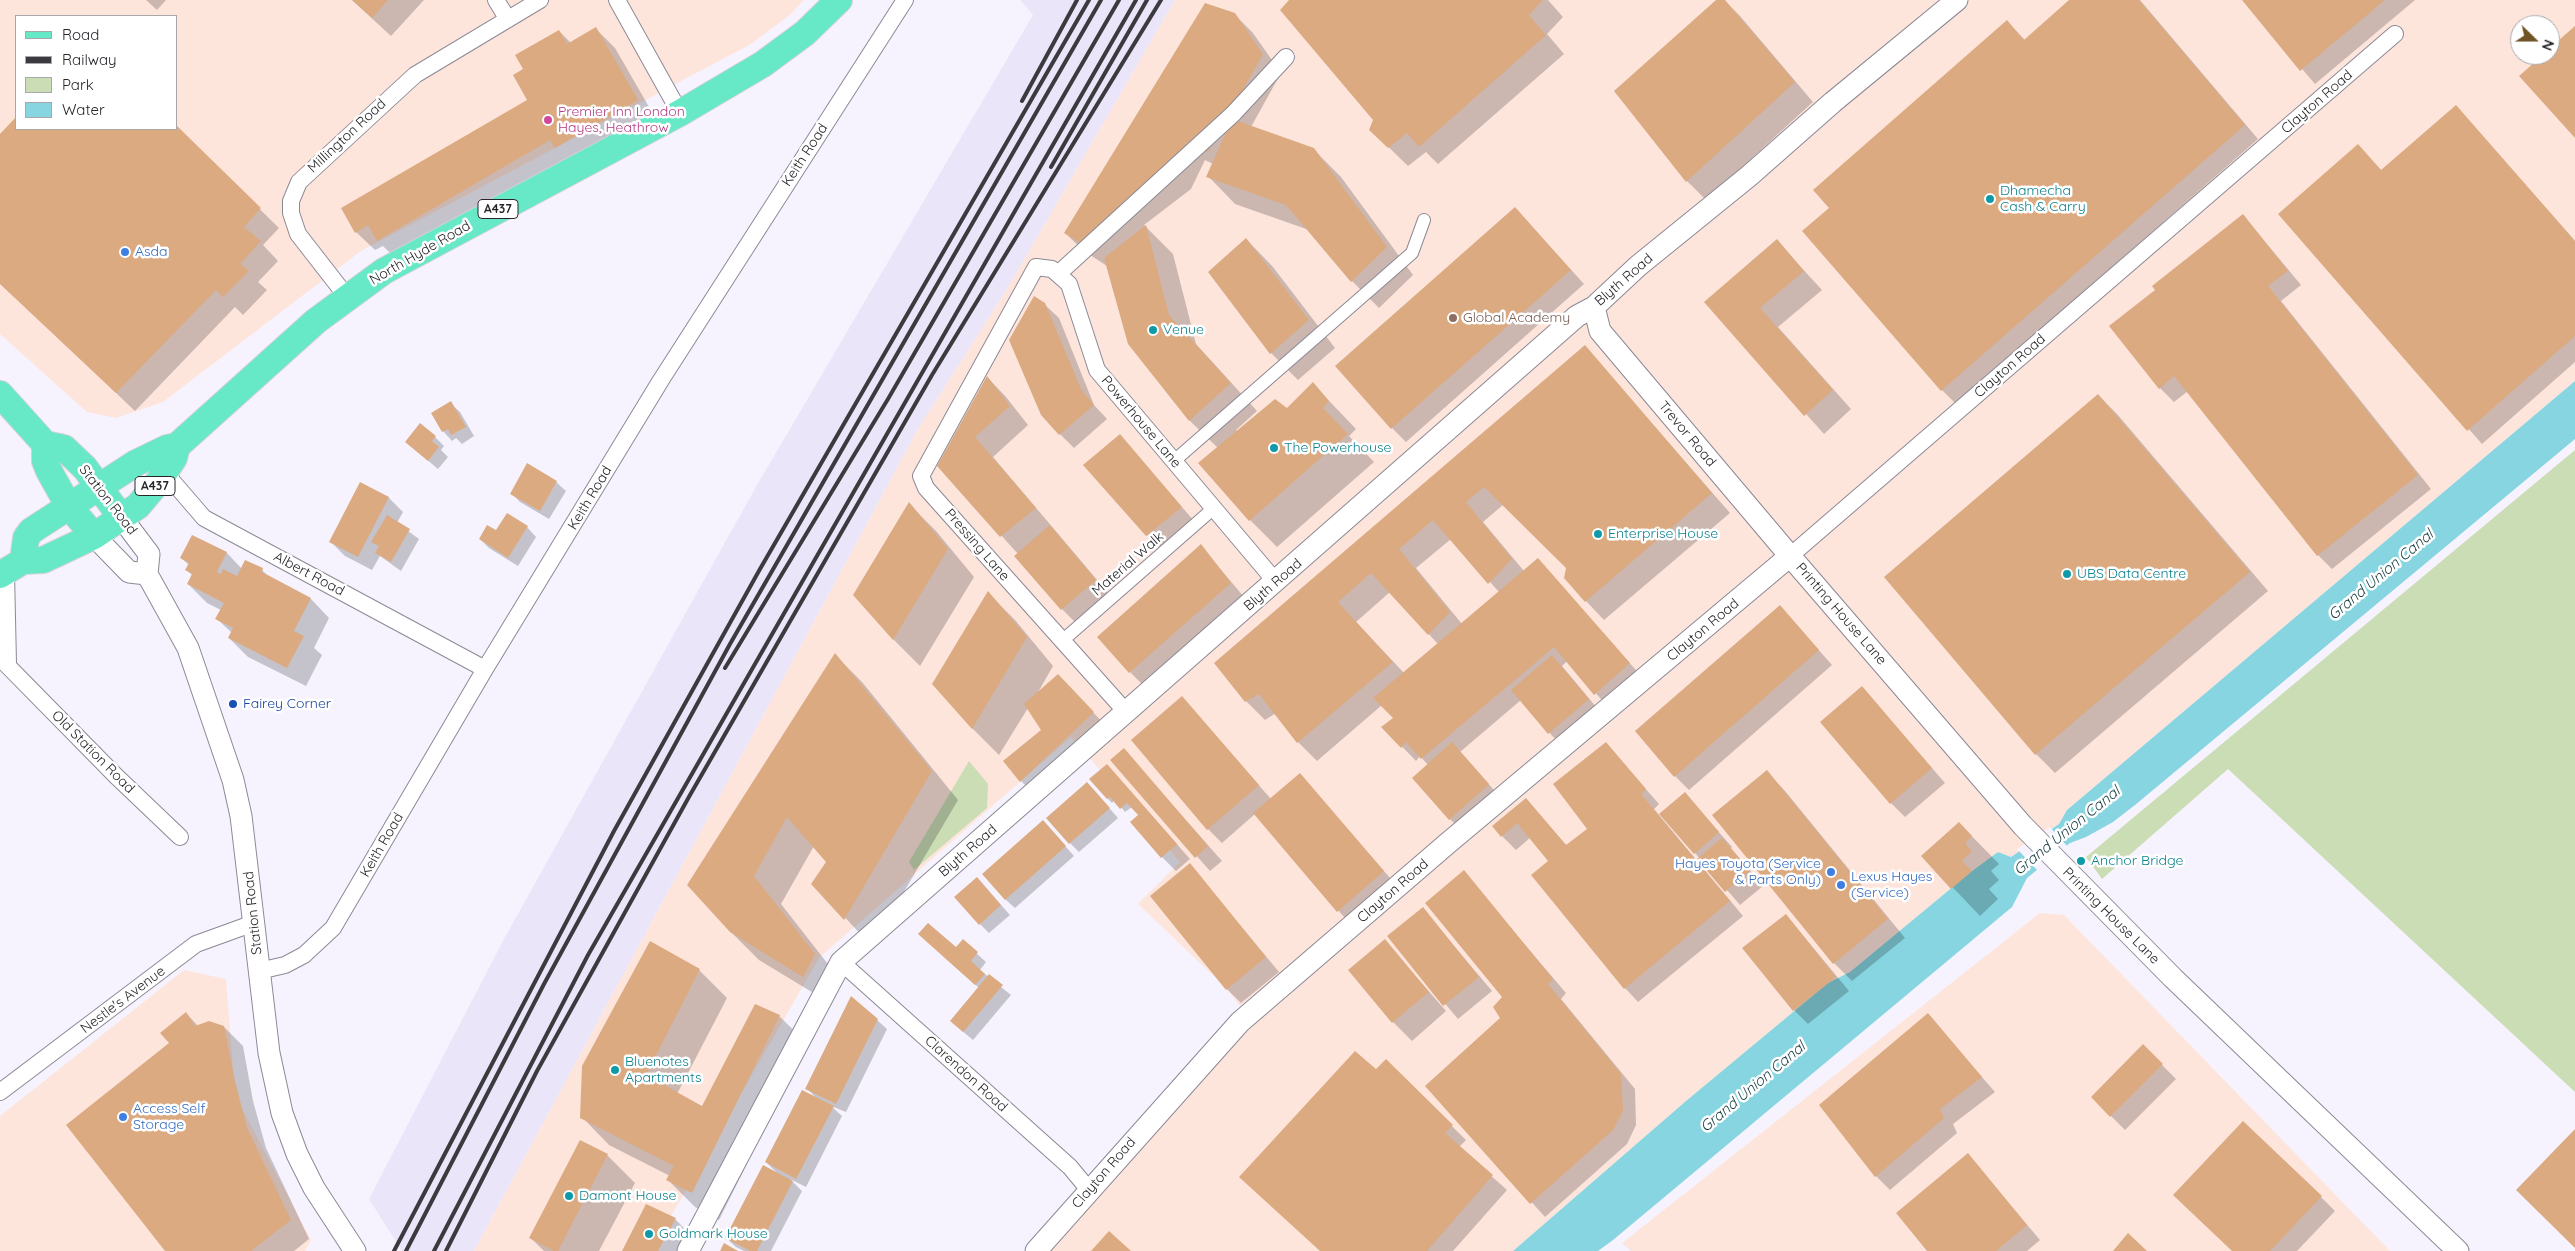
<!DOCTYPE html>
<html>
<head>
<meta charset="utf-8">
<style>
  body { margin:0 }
  #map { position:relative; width:2575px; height:1251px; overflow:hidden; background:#f6f3fe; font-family:Quicksand,sans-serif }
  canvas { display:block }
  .legend { position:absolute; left:15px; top:15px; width:162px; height:115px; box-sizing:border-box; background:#fff; border:1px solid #a8a8aa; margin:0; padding:6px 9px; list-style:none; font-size:15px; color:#26252a }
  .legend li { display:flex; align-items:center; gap:10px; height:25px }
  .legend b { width:25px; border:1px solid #a8a8aa }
  .north { position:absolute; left:2510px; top:15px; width:50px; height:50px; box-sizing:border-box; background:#fff; border:1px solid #a8a8aa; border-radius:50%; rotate:112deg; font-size:14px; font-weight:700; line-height:20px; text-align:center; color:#26252a }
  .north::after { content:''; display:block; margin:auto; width:18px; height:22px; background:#6f5326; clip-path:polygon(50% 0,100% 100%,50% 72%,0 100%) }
</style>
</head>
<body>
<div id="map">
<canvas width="2575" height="1251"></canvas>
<ul class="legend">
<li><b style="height:6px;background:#67e8c6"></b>Road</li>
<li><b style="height:6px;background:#3b3a3f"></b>Railway</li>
<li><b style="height:14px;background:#caddb4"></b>Park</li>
<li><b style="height:14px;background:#86d5e0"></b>Water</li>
</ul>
<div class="north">N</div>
</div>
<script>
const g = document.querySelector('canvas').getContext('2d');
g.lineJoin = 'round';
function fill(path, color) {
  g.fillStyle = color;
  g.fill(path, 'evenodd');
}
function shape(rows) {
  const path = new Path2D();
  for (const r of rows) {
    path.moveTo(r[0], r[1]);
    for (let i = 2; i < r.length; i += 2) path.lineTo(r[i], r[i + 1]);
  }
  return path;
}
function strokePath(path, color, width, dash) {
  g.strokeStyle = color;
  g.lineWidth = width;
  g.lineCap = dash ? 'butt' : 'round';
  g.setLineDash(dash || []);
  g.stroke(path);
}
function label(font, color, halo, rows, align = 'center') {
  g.font = font + ' Quicksand,sans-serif';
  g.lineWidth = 5;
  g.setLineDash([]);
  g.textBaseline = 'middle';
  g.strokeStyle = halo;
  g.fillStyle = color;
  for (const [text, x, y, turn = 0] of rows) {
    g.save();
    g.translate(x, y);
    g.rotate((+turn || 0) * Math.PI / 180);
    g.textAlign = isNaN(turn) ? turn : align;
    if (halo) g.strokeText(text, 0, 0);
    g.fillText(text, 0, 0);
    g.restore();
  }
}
const built = shape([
  [1020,0,1175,0,1007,289,918,429,474,1251,402,1251,369,1199,504,939,757,485,1033,15]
]);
const industrial = shape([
  [0,0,804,0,791,14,751,44,361,251,163,402,116,418,87,412,0,334],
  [16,16,176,16,176,129,16,129],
  [1175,0,2575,0,2575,381,2067,810,2059,824,2011,857,1998,852,1972,871,1850,972,1828,983,1686,1101,1513,1251,1045,1251,1254,1022,1221,983,1138,904,1180,862,1071,737,819,958,651,1251,474,1251,918,429,1007,289],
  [2520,25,2550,25,2550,55,2520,55],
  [2040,913,2064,915,2390,1251,1631,1251,1622,1243],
  [184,970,226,979,235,1095,311,1240,305,1251,0,1251,0,1116]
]);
const green = shape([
  [2575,450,2575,1092,2228,769,2102,879,2086,857],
  [969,761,988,784,987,808,914,870,909,862]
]);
const water = shape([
  [2575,381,2575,439,2135,805,2113,822,2086,837,2070,843,2027,878,2012,907,1613,1240,1598,1251,1513,1251,1686,1101,1828,983,1850,972,1972,871,1998,852,2011,857,2059,824,2067,810]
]);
const pier = shape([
  [2050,827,2068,847,2039,872,2017,849]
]);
const shadow = shape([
  [146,0,166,0,157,10],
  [352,0,424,0,391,36],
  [1291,0,1548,0,1563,17,1547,34,1564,54,1438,164,1426,152,1408,166,1371,130,1375,119],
  [1718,0,1724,0,1740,16,1813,102,1706,200,1687,181,1615,91],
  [2070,0,2140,0,2258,139,1956,404,1942,390,1830,208,2007,22,2025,40],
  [2243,0,2415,0,2315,84],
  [1234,14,1253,33,1281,73,1251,127,1313,149,1341,177,1413,275,1379,308,1352,281,1309,230,1235,204,1208,176,1213,164,1205,160,1191,189,1144,225,1173,254,1196,344,1257,411,1236,430,1238,432,1287,410,1313,384,1356,429,1349,436,1374,462,1277,547,1250,520,1218,448,1190,421,1129,343,1107,266,1084,251,1065,233],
  [596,29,615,48,656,119,396,259,383,246,375,250,356,232,529,101,524,70,559,31,571,43],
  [2456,106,2575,241,2575,362,2482,444,2280,214,2358,146,2382,171],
  [16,118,16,129,176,127,279,228,263,245,278,261,258,282,267,290,243,315,235,307,135,411,0,283,0,136],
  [1515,208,1584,284,1406,442,1392,428],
  [2243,215,2301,285,2281,301,2431,489,2332,569,2318,555,2188,391,2174,402,2160,388,2157,290],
  [1246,239,1273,267,1335,348,1298,380,1271,353,1209,272],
  [1777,241,1822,290,1778,327,1851,409,1824,434,1706,302],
  [1044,304,1059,318,1094,405,1107,419,1074,448,1060,434],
  [1585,347,1730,513,1604,620,1586,601,1568,568,1504,504,1483,522,1524,571,1537,559,1643,678,1609,708,1567,661,1562,666,1602,714,1562,747,1521,700,1460,752,1502,799,1464,833,1450,819,1428,765,1420,756,1416,761,1383,727,1395,718,1382,705,1317,761,1298,742,1276,713,1265,720,1246,701,1216,663],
  [1451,539,1499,592,1462,624,1416,568],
  [1390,592,1438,644,1404,673,1356,622],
  [988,378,1006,397,1028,425,993,457,1109,594,1076,623,1062,609,1018,554,939,466],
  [2098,395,2117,414,2268,591,2055,773,2036,754,1885,577],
  [450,403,460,412,474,436,462,444,456,438,452,441,443,431],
  [1120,436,1195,522,1161,549,1147,535],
  [435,437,444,446,441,450,448,457,438,469,406,442],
  [556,482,566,491,549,519,520,502,511,493],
  [361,484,389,498,403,512,397,523,419,539,401,571,380,556,372,570,345,556,331,542],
  [909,504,936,531,974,577,920,666,893,639],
  [507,514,527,527,536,537,518,566,489,548,480,539,496,532],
  [193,536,227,553,242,569,262,570,270,578,311,599,329,618,314,648,322,655,306,686,248,657,229,638,232,633,217,619,221,610,207,603,188,584,193,576,187,570,189,565,181,558],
  [1201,546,1244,597,1144,686,1130,672],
  [988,593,1015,620,1053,666,1037,694,1072,690,1107,727,1035,795,1021,781,1043,730,1028,708,999,755,972,728],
  [1793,621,1832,665,1689,790,1675,776],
  [835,655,862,682,958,800,872,946,813,884,827,861,814,846,781,904,842,982,830,1003,759,960,731,932],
  [1862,688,1945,783,1905,817,1891,803],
  [1182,698,1271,799,1300,775,1397,886,1351,925,1255,814,1222,843,1208,829],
  [1606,744,1659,804,1654,809,1743,916,1638,1002,1625,988,1550,861,1531,837,1516,850,1502,836,1526,799,1567,846,1589,829],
  [1124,750,1222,861,1210,871,1112,760],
  [1107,765,1190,859,1176,871,1162,857,1140,816,1132,807,1125,812,1115,800,1112,803,1108,799],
  [1767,772,1785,791,1905,938,1852,981,1834,963],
  [1096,793,1118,818,1079,852,1070,843],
  [1685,794,1732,847,1731,848,1763,886,1740,905,1695,853],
  [1959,823,1999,864,1991,871,1999,880,1989,889,1998,899,1980,916,1923,856],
  [1052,831,1074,856,1015,908,1005,899],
  [1190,865,1279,972,1241,1003,1227,989],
  [1463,872,1566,993,1561,999,1635,1089,1636,1125,1627,1144,1545,1217,1427,1086,1502,1018,1504,997],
  [986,888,1010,915,989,933,980,924],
  [1423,909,1492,991,1458,1019,1388,936],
  [1786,915,1849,991,1808,1024,1794,1010],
  [963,941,986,962,980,970,1011,995,973,1040,961,1030,979,988,929,943,956,949],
  [1385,941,1446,1011,1412,1041,1393,1022],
  [651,943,699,970,727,998,677,1094,703,1107,779,1016,807,1043,719,1220,695,1207,668,1180,670,1176,609,1145,582,1117],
  [186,1013,198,1026,224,1027,243,1046,253,1101,266,1148,309,1239,294,1251,167,1251,171,1043],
  [1928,1015,1995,1092,1953,1124,1957,1133,1890,1190,1876,1176,1821,1105],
  [877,1020,887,1029,846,1112,831,1106,842,1116,806,1187,790,1179,802,1191,771,1251,744,1251,736,1247,726,1238,778,1174,766,1162,816,1098,807,1088],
  [2143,1046,2176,1079,2125,1130,2092,1097],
  [1386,1061,1466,1140,1459,1147,1507,1190,1453,1251,1320,1251,1376,1070],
  [581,1141,607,1155,635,1183,599,1251,544,1251,531,1238],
  [1968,1155,2040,1240,2027,1251,1929,1251],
  [2321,1197,2335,1211,2297,1251,2233,1251],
  [675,1219,702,1246,700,1251,623,1251]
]);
const building = shape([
  [352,0,388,0,372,18],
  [1289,0,1543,0,1529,15,1546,35,1419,147,1407,133,1388,148,1369,130,1373,120,1280,10],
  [1716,0,1725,0,1795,82,1686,182,1614,91],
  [2069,0,2139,0,2245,125,1941,391,1802,231,1829,208,1813,190,2007,20,2024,40],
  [2242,0,2385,0,2300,71],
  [1205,3,1235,13,1263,54,1208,152,1186,143,1173,171,1104,224,1095,252,1064,233],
  [2575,26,2575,138,2519,76,2543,55,2550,55,2550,48],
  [596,27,638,100,555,148,550,140,377,241,368,225,355,233,341,208,527,100,513,75,523,69,515,55,559,30,567,44],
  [2456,105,2575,241,2575,336,2467,431,2278,214,2358,144,2381,170],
  [16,117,16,129,176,129,176,125,261,208,244,227,261,241,240,264,249,271,223,297,216,290,116,393,0,284,0,134],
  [1232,119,1314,148,1387,247,1351,282,1286,205,1206,177],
  [1515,207,1571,270,1391,429,1335,366],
  [2243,214,2288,271,2268,286,2418,475,2317,556,2174,376,2159,389,2109,326,2155,290,2152,286],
  [1146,225,1169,315,1231,383,1189,421,1128,344,1104,258],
  [1246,238,1309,320,1270,354,1208,272],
  [1777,239,1804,271,1760,308,1833,390,1804,416,1704,302],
  [1034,296,1045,303,1081,389,1094,405,1059,435,1041,415,1009,340],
  [1585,345,1712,493,1585,602,1564,578,1566,568,1484,487,1466,502,1512,559,1488,584,1433,520,1399,549,1450,612,1428,635,1371,573,1338,602,1393,662,1297,743,1259,694,1245,702,1214,663],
  [987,376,1010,406,975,437,1036,508,1000,537,937,466],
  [1313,382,1329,401,1323,408,1348,434,1249,521,1198,463,1275,399,1287,408],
  [2098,394,2250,572,2035,755,1884,577],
  [451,401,466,427,451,435,448,429,442,432,431,413],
  [420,423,436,436,432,441,439,447,428,461,405,442],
  [1120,434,1182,507,1146,536,1083,465],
  [527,463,557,481,540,511,510,494],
  [360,482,389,497,358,557,329,542],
  [909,502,948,549,893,640,853,595],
  [507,513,528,526,508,558,479,539,487,525,496,530],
  [387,515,410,529,391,562,375,553,379,546,371,542],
  [1050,525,1096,580,1061,610,1014,556],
  [192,535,227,552,217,572,221,574,223,569,237,576,245,560,263,568,262,572,311,598,294,631,304,636,287,668,228,638,233,628,215,619,224,603,187,584,192,574,185,570,189,563,180,558],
  [1201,544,1231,583,1129,673,1097,637],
  [1538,558,1630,663,1594,695,1554,647,1421,759,1406,742,1401,748,1381,727,1393,718,1373,698],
  [988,591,1027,637,972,729,932,684],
  [1780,605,1819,650,1674,777,1635,731],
  [835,653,932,771,844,920,811,884,826,862,787,817,754,876,815,954,803,977,730,932,687,885],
  [1552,655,1589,699,1548,734,1511,690],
  [1058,674,1094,712,1020,782,1003,761,1041,730,1024,704],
  [1862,686,1932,768,1890,804,1820,722],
  [1182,696,1259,785,1207,830,1131,740],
  [1452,742,1489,784,1449,820,1412,778],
  [1606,742,1646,789,1641,794,1730,901,1624,989,1531,875,1548,861,1517,823,1501,837,1492,826,1526,798,1566,845,1587,829,1553,784],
  [1124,748,1208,846,1195,858,1110,760],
  [1107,764,1177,844,1161,858,1130,822,1138,815,1127,803,1120,809,1110,797,1107,799,1089,779],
  [1767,770,1888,919,1833,964,1712,815],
  [1300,773,1384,871,1337,912,1253,813],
  [1087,782,1110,808,1069,844,1046,818],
  [1685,792,1719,832,1694,854,1659,814],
  [1043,820,1066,846,1005,900,982,874],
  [1959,822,1972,836,1965,843,1972,851,1962,861,1972,871,1951,889,1921,856],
  [1722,838,1750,871,1725,892,1697,859],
  [1190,863,1266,957,1226,990,1150,896],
  [1464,870,1553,979,1548,984,1621,1074,1623,1111,1613,1130,1530,1204,1425,1086,1500,1018,1493,1007,1502,997,1425,903],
  [977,877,1001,905,979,925,954,897],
  [1423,907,1479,977,1443,1006,1387,936],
  [1786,914,1836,977,1793,1011,1742,948],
  [928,923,956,947,963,939,978,952,971,961,985,974,975,985,918,934],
  [1385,939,1429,992,1392,1023,1348,970],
  [650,941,700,969,646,1075,702,1106,755,1004,780,1015,692,1193,666,1180,674,1166,580,1118,582,1066],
  [989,974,1003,985,963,1032,950,1021],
  [851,996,878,1019,836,1104,805,1089],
  [186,1012,195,1026,209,1021,224,1026,235,1081,247,1128,291,1220,251,1251,165,1251,66,1125,169,1043,160,1033],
  [1928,1013,1982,1077,1940,1109,1944,1118,1875,1177,1819,1105],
  [2143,1044,2163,1064,2110,1117,2091,1097],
  [1355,1051,1376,1069,1386,1059,1453,1125,1445,1133,1493,1175,1427,1251,1320,1251,1239,1177],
  [802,1090,834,1106,796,1179,765,1162],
  [2243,1121,2322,1196,2270,1251,2232,1251,2173,1195],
  [2575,1129,2575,1248,2516,1190],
  [580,1140,608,1154,558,1251,554,1251,529,1238],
  [1968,1153,2027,1225,1996,1251,1927,1251,1896,1213],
  [763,1165,793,1181,757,1251,750,1251,725,1238],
  [646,1204,676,1218,658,1251,622,1251],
  [1109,1231,1131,1251,1091,1251],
  [2128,1233,2147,1251,2113,1251],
  [724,1243,738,1251,720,1251]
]);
const pedestrian = shape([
  [1174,461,1412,253,1424,220],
  [1062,641,1214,508]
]);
const minor = shape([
  [496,0,507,18],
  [617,0,680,113],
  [1058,274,1233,114,1286,57],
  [347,297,298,234,291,213,291,201,299,182,415,75,540,0],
  [161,464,173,482,204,518,485,669],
  [1790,556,2395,34],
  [6,572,8,664],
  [0,658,116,776,180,837],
  [1127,713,926,488,921,476,1036,267,1052,269,1069,284,1097,370,1276,582],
  [841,962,1070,1167,1089,1190],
  [259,971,285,965,304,955,333,928,485,669,661,380,905,0],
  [0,1092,196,944,254,923]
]);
const tertiary = shape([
  [1594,307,1600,331,1790,556,2023,826,2173,978,2458,1251],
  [121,517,149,554,147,574,188,648,233,780,241,816,269,1053,282,1113,297,1154,314,1188,355,1251],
  [94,536,129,572,147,574],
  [688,1251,841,962,1577,316,1594,307,1638,266,1749,176,1833,102,1957,0],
  [1036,1251,1240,1022,1448,843,1790,556]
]);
const primary = shape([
  [0,394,45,444,64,448,85,468,121,517],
  [45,444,45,461,49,471,68,505,94,536],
  [23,561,26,538,31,531,136,463,167,448,177,446],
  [0,575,23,561,43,560,94,536,138,506,159,481,174,458,177,446,316,321,384,271,680,113,763,64,805,33,839,0]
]);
const rail = shape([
  [1022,101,1077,0],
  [1051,167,1147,0],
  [725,668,888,399,1119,0],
  [394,1251,614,831,760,569,1089,0],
  [406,1251,544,984,730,644,1101,0],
  [434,1251,588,955,1136,0],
  [446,1251,537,1071,690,795,932,375,1161,0]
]);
const markers = [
  [548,120,5,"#d1479c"],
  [1990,199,5,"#0f9aa8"],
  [125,252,5,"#3f7fe0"],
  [1453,318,5,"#8d6e63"],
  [1153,330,5,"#0f9aa8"],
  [1274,448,5,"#0f9aa8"],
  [1598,534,5,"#0f9aa8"],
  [2067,574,5,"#0f9aa8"],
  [233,704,5,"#1a4fb4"],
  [2081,861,5,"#0f9aa8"],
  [1831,872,5,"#3f7fe0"],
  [1841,885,5,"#3f7fe0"],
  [615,1070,5,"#0f9aa8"],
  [123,1117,5,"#3f7fe0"],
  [569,1196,5,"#0f9aa8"],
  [649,1234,5,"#0f9aa8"]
];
const shields = [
  [498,209,40],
  [155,486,40]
];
const shieldNames = [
  ["A437",498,209],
  ["A437",155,486]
];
const streetNames = [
  ["Clayton Road",2317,102,-41],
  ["Millington Road",347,136,-43],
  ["Keith Road",805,155,-57],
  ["North Hyde Road",420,253,-30],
  ["Blyth Road",1624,280,-41],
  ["Clayton Road",2010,366,-41],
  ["Powerhouse Lane",1141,422,50],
  ["Trevor Road",1687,434,50],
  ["Keith Road",590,498,-59],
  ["Station Road",108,500,52],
  ["Pressing Lane",977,545,49],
  ["Material Walk",1128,564,-41],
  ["Albert Road",309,574,28],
  ["Blyth Road",1273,585,-41],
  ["Printing House Lane",1841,614,49],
  ["Clayton Road",1703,630,-40],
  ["Old Station Road",93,752,45],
  ["Keith Road",382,845,-60],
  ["Blyth Road",968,851,-41],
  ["Clayton Road",1393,891,-41],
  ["Station Road",253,913,-96],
  ["Printing House Lane",2111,916,45],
  ["Nestle's Avenue",123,1000,-37],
  ["Clarendon Road",966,1074,42],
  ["Clayton Road",1104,1173,-49]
];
const hotelNames = [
  ["Premier Inn London",558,112],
  ["Hayes, Heathrow",558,128]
];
const cultureNames = [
  ["Dhamecha",2000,191],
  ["Cash & Carry",2000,207],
  ["Venue",1163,330],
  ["The Powerhouse",1284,448],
  ["Enterprise House",1608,534],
  ["UBS Data Centre",2077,574],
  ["Anchor Bridge",2091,861],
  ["Bluenotes",625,1062],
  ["Apartments",625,1078],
  ["Damont House",579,1196],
  ["Goldmark House",659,1234]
];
const shopNames = [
  ["Asda",135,252],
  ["Hayes Toyota (Service",1821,864,"right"],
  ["& Parts Only)",1821,880,"right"],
  ["Lexus Hayes",1851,877],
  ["(Service)",1851,893],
  ["Access Self",133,1109],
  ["Storage",133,1125]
];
const educationNames = [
  ["Global Academy",1463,318]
];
const transitNames = [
  ["Fairey Corner",243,704]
];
const waterNames = [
  ["Grand Union Canal",2381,575,-40],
  ["Grand Union Canal",2067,831,-39],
  ["Grand Union Canal",1753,1087,-40]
];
fill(built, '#eae5f9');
fill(industrial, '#fee5dc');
fill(green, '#caddb4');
fill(water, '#86d5e0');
fill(pier, '#f6f3fe');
fill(shadow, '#0003');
fill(building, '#dbaa81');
strokePath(pedestrian, '#8c8995', 14);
strokePath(minor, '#8c8995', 18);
strokePath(tertiary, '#8c8995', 23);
strokePath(primary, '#d4d3d4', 28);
strokePath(pedestrian, '#fff', 12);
strokePath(minor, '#fff', 16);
strokePath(tertiary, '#fff', 21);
strokePath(primary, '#67e8c6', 26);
strokePath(rail, '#3b3a3f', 4);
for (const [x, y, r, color] of markers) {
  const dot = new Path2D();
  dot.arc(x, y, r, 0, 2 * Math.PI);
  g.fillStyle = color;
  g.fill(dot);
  strokePath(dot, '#fff', 2);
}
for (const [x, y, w] of shields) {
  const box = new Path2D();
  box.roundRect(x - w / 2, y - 9.5, w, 19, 4);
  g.fillStyle = '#fff';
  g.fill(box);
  strokePath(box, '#26252a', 1);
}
label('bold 12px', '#26252a', null, shieldNames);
label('14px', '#26252a', '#fff', streetNames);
label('14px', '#b23c85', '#fff', hotelNames, 'left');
label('14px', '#0d838f', '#fff', cultureNames, 'left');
label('14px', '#366cbe', '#fff', shopNames, 'left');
label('14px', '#785e54', '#fff', educationNames, 'left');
label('14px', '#164399', '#fff', transitNames, 'left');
label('italic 15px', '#193f44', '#fff', waterNames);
</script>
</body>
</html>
